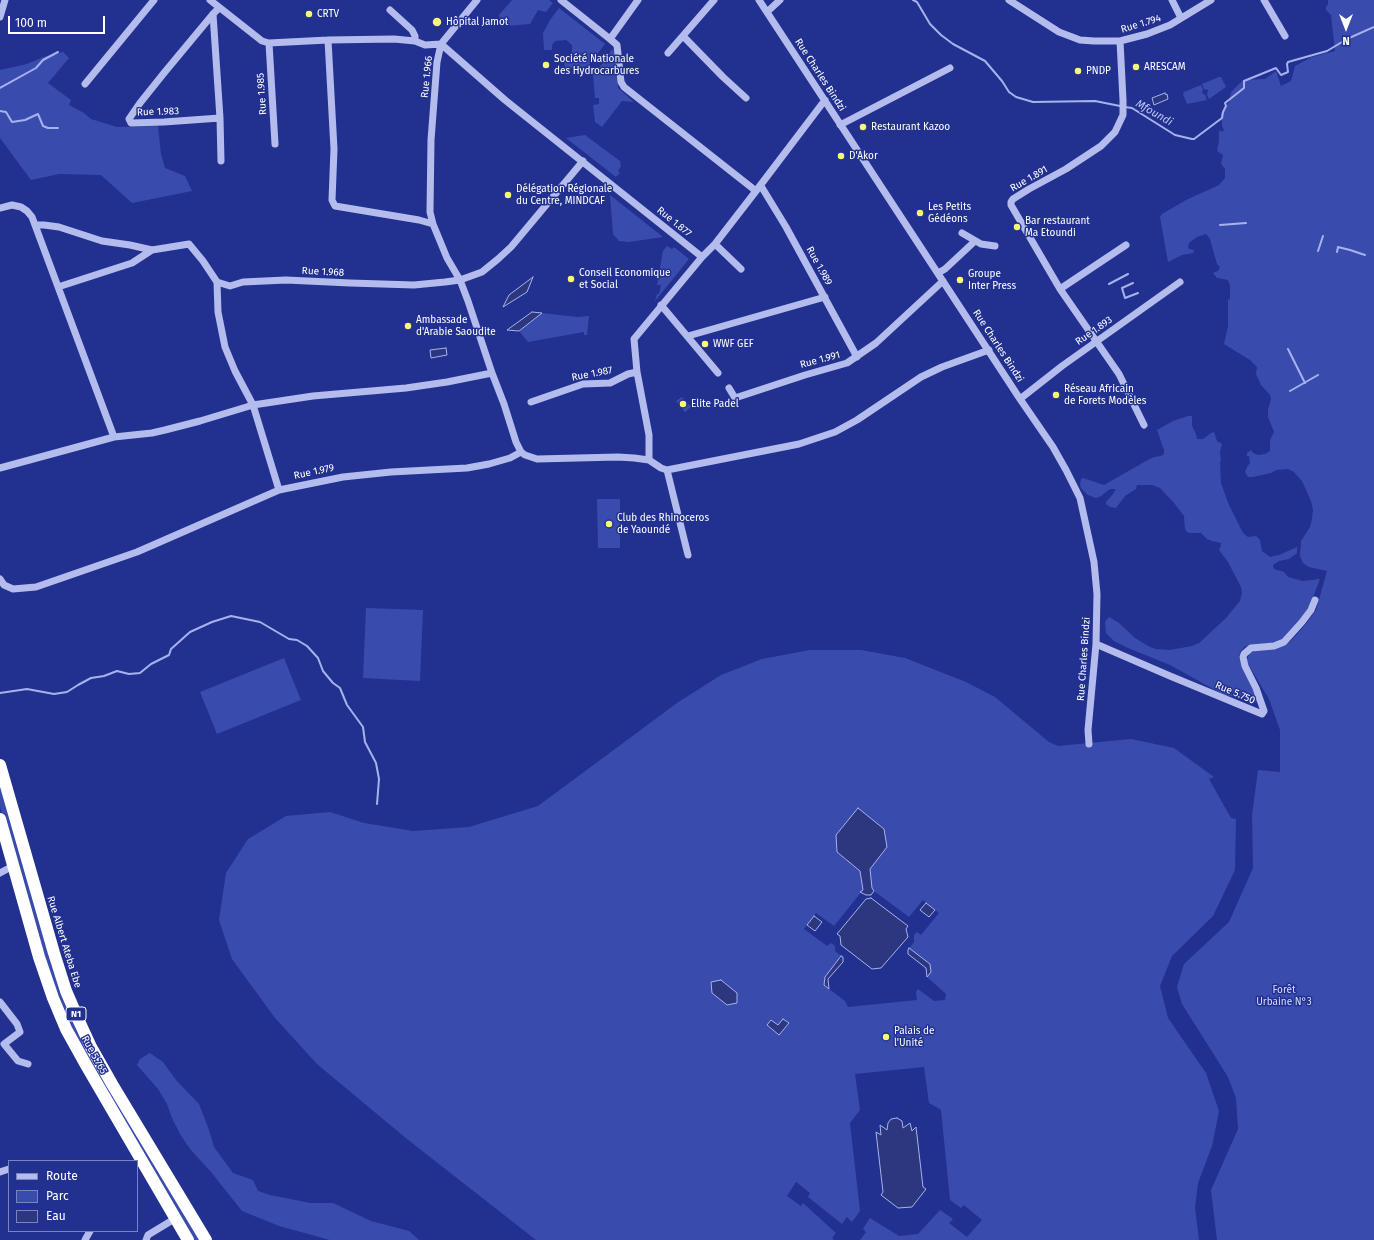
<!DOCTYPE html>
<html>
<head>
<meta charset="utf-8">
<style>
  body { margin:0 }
  #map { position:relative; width:1374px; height:1240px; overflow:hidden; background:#223190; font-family:"Fira Sans",sans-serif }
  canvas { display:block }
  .legend { position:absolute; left:8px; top:1160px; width:130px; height:72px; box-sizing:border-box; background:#223190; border:1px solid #7a83bc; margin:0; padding:5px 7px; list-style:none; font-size:12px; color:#fff }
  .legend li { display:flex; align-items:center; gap:8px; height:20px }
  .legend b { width:20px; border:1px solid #7a83bc }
  .north { position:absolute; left:1326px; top:8px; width:40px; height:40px; -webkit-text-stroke:3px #223190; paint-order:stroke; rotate:180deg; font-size:11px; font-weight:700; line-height:16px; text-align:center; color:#fff }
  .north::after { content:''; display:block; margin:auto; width:14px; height:18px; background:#fff; clip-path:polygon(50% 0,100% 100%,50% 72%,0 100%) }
  .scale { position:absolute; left:8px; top:16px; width:97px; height:18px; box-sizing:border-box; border:2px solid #fff; border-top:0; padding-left:5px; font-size:12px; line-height:14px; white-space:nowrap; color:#fff; -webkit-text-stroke:3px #223190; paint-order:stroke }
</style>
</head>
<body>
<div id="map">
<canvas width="1374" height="1240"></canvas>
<ul class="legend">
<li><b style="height:5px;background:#b3bcec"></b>Route</li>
<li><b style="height:11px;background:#3a4bae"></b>Parc</li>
<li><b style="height:11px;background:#2c377f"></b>Eau</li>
</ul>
<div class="north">N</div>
<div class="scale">100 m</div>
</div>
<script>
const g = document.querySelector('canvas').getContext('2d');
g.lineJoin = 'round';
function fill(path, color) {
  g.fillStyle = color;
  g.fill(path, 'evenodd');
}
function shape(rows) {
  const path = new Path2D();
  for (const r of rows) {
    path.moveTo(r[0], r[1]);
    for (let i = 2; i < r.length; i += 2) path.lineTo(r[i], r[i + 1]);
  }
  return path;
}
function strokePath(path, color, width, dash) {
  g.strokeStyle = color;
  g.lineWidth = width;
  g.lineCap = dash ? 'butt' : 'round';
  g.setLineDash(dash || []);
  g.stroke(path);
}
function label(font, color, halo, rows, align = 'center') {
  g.font = font + ' "Fira Sans",sans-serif';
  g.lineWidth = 3;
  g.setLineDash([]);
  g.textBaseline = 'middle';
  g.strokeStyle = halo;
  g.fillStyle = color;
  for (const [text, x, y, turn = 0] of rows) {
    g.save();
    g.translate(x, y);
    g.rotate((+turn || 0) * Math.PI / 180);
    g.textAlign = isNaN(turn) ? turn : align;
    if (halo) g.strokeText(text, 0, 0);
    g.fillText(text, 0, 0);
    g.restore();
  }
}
const green = shape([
  [512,0,549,0,553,3,546,12,538,10,530,24,507,26,507,22,501,23,499,15],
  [1328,0,1374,0,1374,1240,1217,1240,1211,1190,1238,1129,1236,1098,1228,1077,1182,1004,1177,987,1184,964,1229,922,1253,868,1252,815,1258,770,1280,772,1280,730,1269,699,1248,664,1247,659,1250,653,1255,651,1276,648,1290,642,1306,624,1316,610,1327,571,1309,567,1303,563,1300,556,1301,541,1310,527,1312,519,1313,510,1311,501,1302,481,1294,472,1288,469,1276,470,1271,473,1253,477,1248,477,1245,472,1247,467,1250,463,1249,456,1247,456,1247,453,1251,450,1253,453,1258,455,1265,454,1270,451,1270,440,1274,432,1268,417,1268,410,1271,399,1270,395,1261,385,1256,374,1257,367,1250,360,1224,344,1228,326,1228,299,1230,300,1230,285,1228,280,1217,278,1213,273,1218,271,1220,267,1217,264,1210,239,1206,234,1197,237,1189,243,1188,247,1189,249,1194,250,1193,253,1182,255,1168,262,1160,217,1162,214,1186,200,1219,185,1225,178,1225,169,1221,164,1223,155,1217,151,1219,141,1219,130,1222,132,1224,130,1222,126,1222,123,1221,114,1228,103,1229,103,1231,92,1243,80,1265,79,1276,71,1281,86,1291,81,1295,66,1312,57,1335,51,1331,15,1326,10,1326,7,1328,4],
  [559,8,605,44,589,65,583,67,565,68,564,60,568,60,572,54,572,45,566,40,555,41,552,45,552,50,544,50,543,33,550,20],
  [612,49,614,51,618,88,634,102,622,101,602,127,595,122,593,105,599,104,599,98,595,98,593,75,606,59],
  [63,52,69,58,48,83,71,100,69,105,84,113,91,119,117,127,158,126,161,154,165,168,185,176,192,191,132,203,101,175,59,174,31,180,0,138,0,70,27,64,46,56],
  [1219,77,1221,77,1226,87,1209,99,1207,95,1208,90,1204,89,1202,84],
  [1201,85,1203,89,1202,93,1205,95,1207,100,1187,104,1183,94,1184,92],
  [585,135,620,161,621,166,618,171,620,173,616,177,566,138],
  [610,195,663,237,629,242,619,241,613,234],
  [667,246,672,249,674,247,689,259,655,301,657,294,659,294,661,285,657,285,663,251],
  [542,313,577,317,589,316,587,335,584,335,584,332,528,342,519,331],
  [682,397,691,407,685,412,676,401],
  [1188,416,1192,416,1192,426,1196,434,1197,439,1203,439,1211,433,1214,432,1217,441,1222,444,1220,452,1221,461,1220,462,1221,483,1229,505,1243,533,1248,537,1256,536,1260,540,1262,551,1270,557,1279,555,1297,547,1297,553,1289,559,1279,561,1273,565,1274,569,1284,572,1288,577,1303,581,1320,579,1310,605,1300,620,1284,638,1276,643,1249,645,1244,647,1240,652,1239,658,1258,700,1255,703,1239,697,1224,695,1170,665,1128,648,1114,641,1106,633,1105,622,1109,617,1119,623,1135,638,1150,647,1156,649,1170,650,1192,646,1199,643,1226,618,1240,601,1242,593,1241,587,1228,562,1219,550,1221,545,1221,543,1212,541,1207,539,1201,533,1190,533,1187,532,1185,529,1184,516,1174,503,1160,488,1152,485,1137,485,1136,489,1125,496,1116,508,1110,507,1106,504,1106,502,1113,494,1116,489,1110,489,1101,496,1096,498,1088,495,1081,488,1080,484,1081,479,1083,478,1104,485,1146,461,1154,457,1161,456,1164,454,1164,450,1157,430,1173,421],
  [597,499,620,499,620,548,598,548],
  [366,608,423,610,420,681,363,678],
  [810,650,861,650,905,658,966,682,995,697,1049,742,1058,746,1131,739,1174,748,1214,777,1209,779,1231,818,1236,819,1235,870,1213,916,1172,956,1160,986,1168,1018,1206,1073,1219,1111,1212,1146,1198,1183,1195,1208,1199,1240,860,1240,866,1232,863,1229,870,1218,899,1236,918,1234,940,1210,953,1219,949,1223,967,1237,982,1220,964,1205,961,1208,950,1200,941,1110,929,1103,924,1067,855,1074,860,1110,850,1123,860,1211,852,1222,847,1217,842,1224,808,1197,810,1193,796,1182,787,1196,801,1206,803,1203,836,1233,832,1238,834,1240,536,1240,407,1139,317,1064,275,1018,232,959,219,920,226,873,248,839,286,816,330,812,364,823,413,831,469,827,538,806,677,703,721,675,762,659],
  [858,809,884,829,887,847,870,869,872,888,874,891,909,917,923,900,939,913,921,935,917,932,914,935,914,942,908,950,908,954,926,968,927,977,946,994,945,1000,934,1001,918,989,916,992,917,1000,848,1007,845,1001,824,985,825,977,841,956,835,951,835,946,831,943,827,946,804,929,816,913,834,926,863,890,860,871,837,852,836,835],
  [284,658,301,700,217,734,200,692],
  [0,783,54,968,201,1240,193,1240,70,1030,47,969,0,807],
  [150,1053,163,1062,176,1080,199,1104,209,1130,214,1147,233,1173,253,1180,258,1191,270,1195,310,1203,333,1203,371,1221,409,1231,419,1240,330,1240,279,1226,242,1211,211,1172,190,1149,180,1134,172,1118,167,1104,158,1089,137,1065,140,1059]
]);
const water = shape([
  [1165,93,1166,95,1167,94,1168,99,1154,105,1152,98,1165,93],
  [533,277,527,292,503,307,509,295,533,277],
  [532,312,542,313,519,331,507,330,532,312],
  [446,348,447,355,431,358,430,350,446,348],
  [858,808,884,829,887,847,870,869,872,888,874,891,871,895,866,895,860,892,863,890,860,871,837,852,836,835,858,808],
  [871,898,908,926,906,929,908,937,881,968,872,969,841,945,840,936,837,934,866,899,871,898],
  [926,903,935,910,929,917,920,910,926,903],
  [814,916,822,922,815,931,807,925,814,916],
  [909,948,930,964,931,972,927,977,926,968,908,954,908,950,909,948],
  [841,956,843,957,843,962,828,979,829,989,824,985,825,977,841,956],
  [721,980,737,993,737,1003,727,1005,712,993,711,982,721,980],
  [783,1019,789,1023,779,1035,767,1025,771,1020,778,1025,783,1019],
  [897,1118,902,1121,903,1128,910,1123,912,1131,916,1127,923,1187,926,1189,912,1207,898,1208,881,1195,883,1192,876,1132,881,1135,880,1125,887,1130,888,1123,891,1119,897,1118]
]);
const stream = shape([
  [913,0,917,2,930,24,941,35,953,44,985,61,1002,81,1009,92,1016,97,1033,102,1095,101,1120,106],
  [0,88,36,68,43,60,58,52],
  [1125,107,1132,108,1175,135,1192,139,1194,139,1222,118,1223,112,1226,106,1225,103,1244,88,1244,81,1276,68,1281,75,1288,72,1287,64,1288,62,1327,51,1347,39,1374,27],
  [0,111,6,112,12,122,25,120,38,114,43,126,48,128,58,128],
  [1220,225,1246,223],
  [1318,251,1323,236],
  [1337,252,1338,247,1350,250,1365,255],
  [1133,283,1122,288,1125,298,1138,293],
  [1109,284,1128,274],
  [1288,349,1305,383],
  [1290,391,1318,375],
  [0,693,27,689,54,694,67,692,78,685,91,678,104,676,117,671,129,674,140,673,151,664,169,655,171,649,190,632,212,622,231,616,260,622,289,639,297,640,307,646,318,658,323,671,333,683,340,688,347,705,363,727,365,742,376,763,379,779,377,804]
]);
const minor = shape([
  [210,0,262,41,269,43,328,40,394,39,415,41,425,45,441,44],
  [477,0,441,44,437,62,431,140,430,212,433,224,447,258,460,280,468,301,492,373,504,404,516,442,521,452,525,455,537,459,618,457,634,458,649,460,661,468,667,470,799,444,835,432,857,420,921,377,942,367,989,350],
  [561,0,610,39],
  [638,0,610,39,617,45,621,82,624,87,756,191],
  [759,0,1020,399,1053,447,1066,470,1080,498,1094,562,1097,594,1096,644,1088,730,1089,744],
  [1009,0,1059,32,1080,40,1094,41,1120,41,1147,34,1170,25,1211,0],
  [1172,0,1181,18],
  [1264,0,1285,36],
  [390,10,412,30,415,36,415,41],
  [767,12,780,0],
  [213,14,220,118,164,122,131,123,129,119,140,103,164,73,213,14,219,8],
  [0,17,5,0],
  [683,36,723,77,746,98],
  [328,40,334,149,332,200,335,206,419,220,433,224],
  [1120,41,1123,100,1123,115,1115,132,1101,146,1066,169,1029,189,1013,199,1011,202,1011,205,1060,289,1119,374,1144,425],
  [269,43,275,144],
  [441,44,505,100,702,257],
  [668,53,714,0],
  [85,84,154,0],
  [220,118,221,161],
  [840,125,950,68],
  [761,186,786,227,857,357],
  [0,208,12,205,21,207,27,211,32,217,114,437],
  [35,225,44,225,59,227,102,241,130,245,152,250,189,244,203,261,217,282,230,286,243,282,286,280,350,283,414,285,445,282,460,280,482,272,498,259,511,247,583,161],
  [962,233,981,244,995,246],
  [715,244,741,269],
  [938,273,945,269,975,241],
  [217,282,218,312,225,347,235,371,253,405,279,490],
  [58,287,132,263,152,250],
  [1060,289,1126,245],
  [661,305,718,373],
  [688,336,825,297],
  [729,388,735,398,805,375,847,363,876,343,943,281],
  [1020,399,1062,366,1180,282],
  [531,402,583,384,610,383,628,374,637,372],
  [649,460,649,435,637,372,634,339,702,257,715,244,756,191,825,100],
  [0,468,114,437,152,433,165,430,200,421,253,405,313,396,406,388,447,382,492,373],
  [667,470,688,555],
  [0,579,4,585,13,589,36,587,137,552,279,490,343,477,391,472,467,468,489,464,510,458,521,452],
  [1096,644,1170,676,1262,714,1264,711,1256,688,1245,666,1243,657,1244,654,1251,648,1274,646,1284,642,1302,622,1311,610,1315,600],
  [0,873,13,866],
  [0,1002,17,1024,20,1032,4,1044,18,1061,28,1064],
  [0,1172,9,1169],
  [85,1240,90,1231],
  [146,1240,148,1235,176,1218]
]);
const highway = shape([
  [0,765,54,953,66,991,79,1021,91,1047,112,1084,206,1240],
  [0,819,39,957,53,998,66,1029,86,1065,188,1240]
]);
const markers = [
  [309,14,4,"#f6f876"],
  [437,22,5,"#f6f876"],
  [546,65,4,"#f6f876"],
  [1136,67,4,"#f6f876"],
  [1078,71,4,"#f6f876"],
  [863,127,4,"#f6f876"],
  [841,156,4,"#f6f876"],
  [508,195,4,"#f6f876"],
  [920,213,4,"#f6f876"],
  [1017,227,4,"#f6f876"],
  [571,279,4,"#f6f876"],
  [960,280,4,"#f6f876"],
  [408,326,4,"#f6f876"],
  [705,344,4,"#f6f876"],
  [1056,395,4,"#f6f876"],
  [683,404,4,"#f6f876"],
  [609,524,4,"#f6f876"],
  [886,1037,4,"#f6f876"]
];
const shields = [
  [76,1014,20]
];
const shieldNames = [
  ["N1",76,1014]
];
const poiNames = [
  ["CRTV",317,14],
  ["Hôpital Jamot",446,22],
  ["Société Nationale",554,59],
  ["des Hydrocarbures",554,71],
  ["ARESCAM",1144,67],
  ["PNDP",1086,71],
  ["Restaurant Kazoo",871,127],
  ["D'Akor",849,156],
  ["Délégation Régionale",516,189],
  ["du Centre, MINDCAF",516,201],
  ["Les Petits",928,207],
  ["Gédéons",928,219],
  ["Bar restaurant",1025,221],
  ["Ma Etoundi",1025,233],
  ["Conseil Economique",579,273],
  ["et Social",579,285],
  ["Groupe",968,274],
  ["Inter Press",968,286],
  ["Ambassade",416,320],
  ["d'Arabie Saoudite",416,332],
  ["WWF GEF",713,344],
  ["Réseau Africain",1064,389],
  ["de Forets Modèles",1064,401],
  ["Elite Padel",691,404],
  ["Club des Rhinoceros",617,518],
  ["de Yaoundé",617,530],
  ["Palais de",894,1031],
  ["l'Unité",894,1043]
];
const streetNames = [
  ["Rue 1.794",1141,24,-17],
  ["Rue Charles Bindzi",820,75,57],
  ["Rue 1.966",427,77,-84],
  ["Rue 1.985",262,94,-94],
  ["Rue 1.983",158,112,-2],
  ["Rue 1.891",1029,179,-30],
  ["Rue 1.877",674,222,39],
  ["Rue 1.989",819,266,61],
  ["Rue 1.968",323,272,3],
  ["Rue 1.893",1094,331,-35],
  ["Rue Charles Bindzi",998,346,57],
  ["Rue 1.991",820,360,-15],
  ["Rue 1.987",592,374,-11],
  ["Rue 1.979",314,472,-12],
  ["Rue Charles Bindzi",1084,659,-86],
  ["Rue 5.750",1235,693,23],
  ["Rue Albert Ateba Ebe",64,942,73],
  ["Rue 5.765",94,1055,61]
];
const parkNames = [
  ["Forêt",1284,990],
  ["Urbaine N°3",1284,1002]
];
const waterNames = [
  ["Mfoundi",1154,113,30]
];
fill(green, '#3a4bae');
fill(water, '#2c377f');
strokePath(water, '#a7b2ed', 1);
strokePath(stream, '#a7b2ed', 2);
strokePath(minor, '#b3bcec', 7);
strokePath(highway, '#fff', 12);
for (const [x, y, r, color] of markers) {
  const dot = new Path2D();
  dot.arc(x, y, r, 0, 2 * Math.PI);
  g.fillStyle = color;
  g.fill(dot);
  strokePath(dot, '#223190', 1.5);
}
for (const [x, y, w] of shields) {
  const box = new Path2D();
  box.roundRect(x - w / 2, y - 7, w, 14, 3);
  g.fillStyle = '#223190';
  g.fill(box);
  strokePath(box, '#fff', 1);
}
label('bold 9px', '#fff', null, shieldNames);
label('10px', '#fff', '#223190', poiNames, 'left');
label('10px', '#fff', '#223190', streetNames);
label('10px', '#d8ddf9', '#223190', parkNames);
label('italic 11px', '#bfc7f3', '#223190', waterNames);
</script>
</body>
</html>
